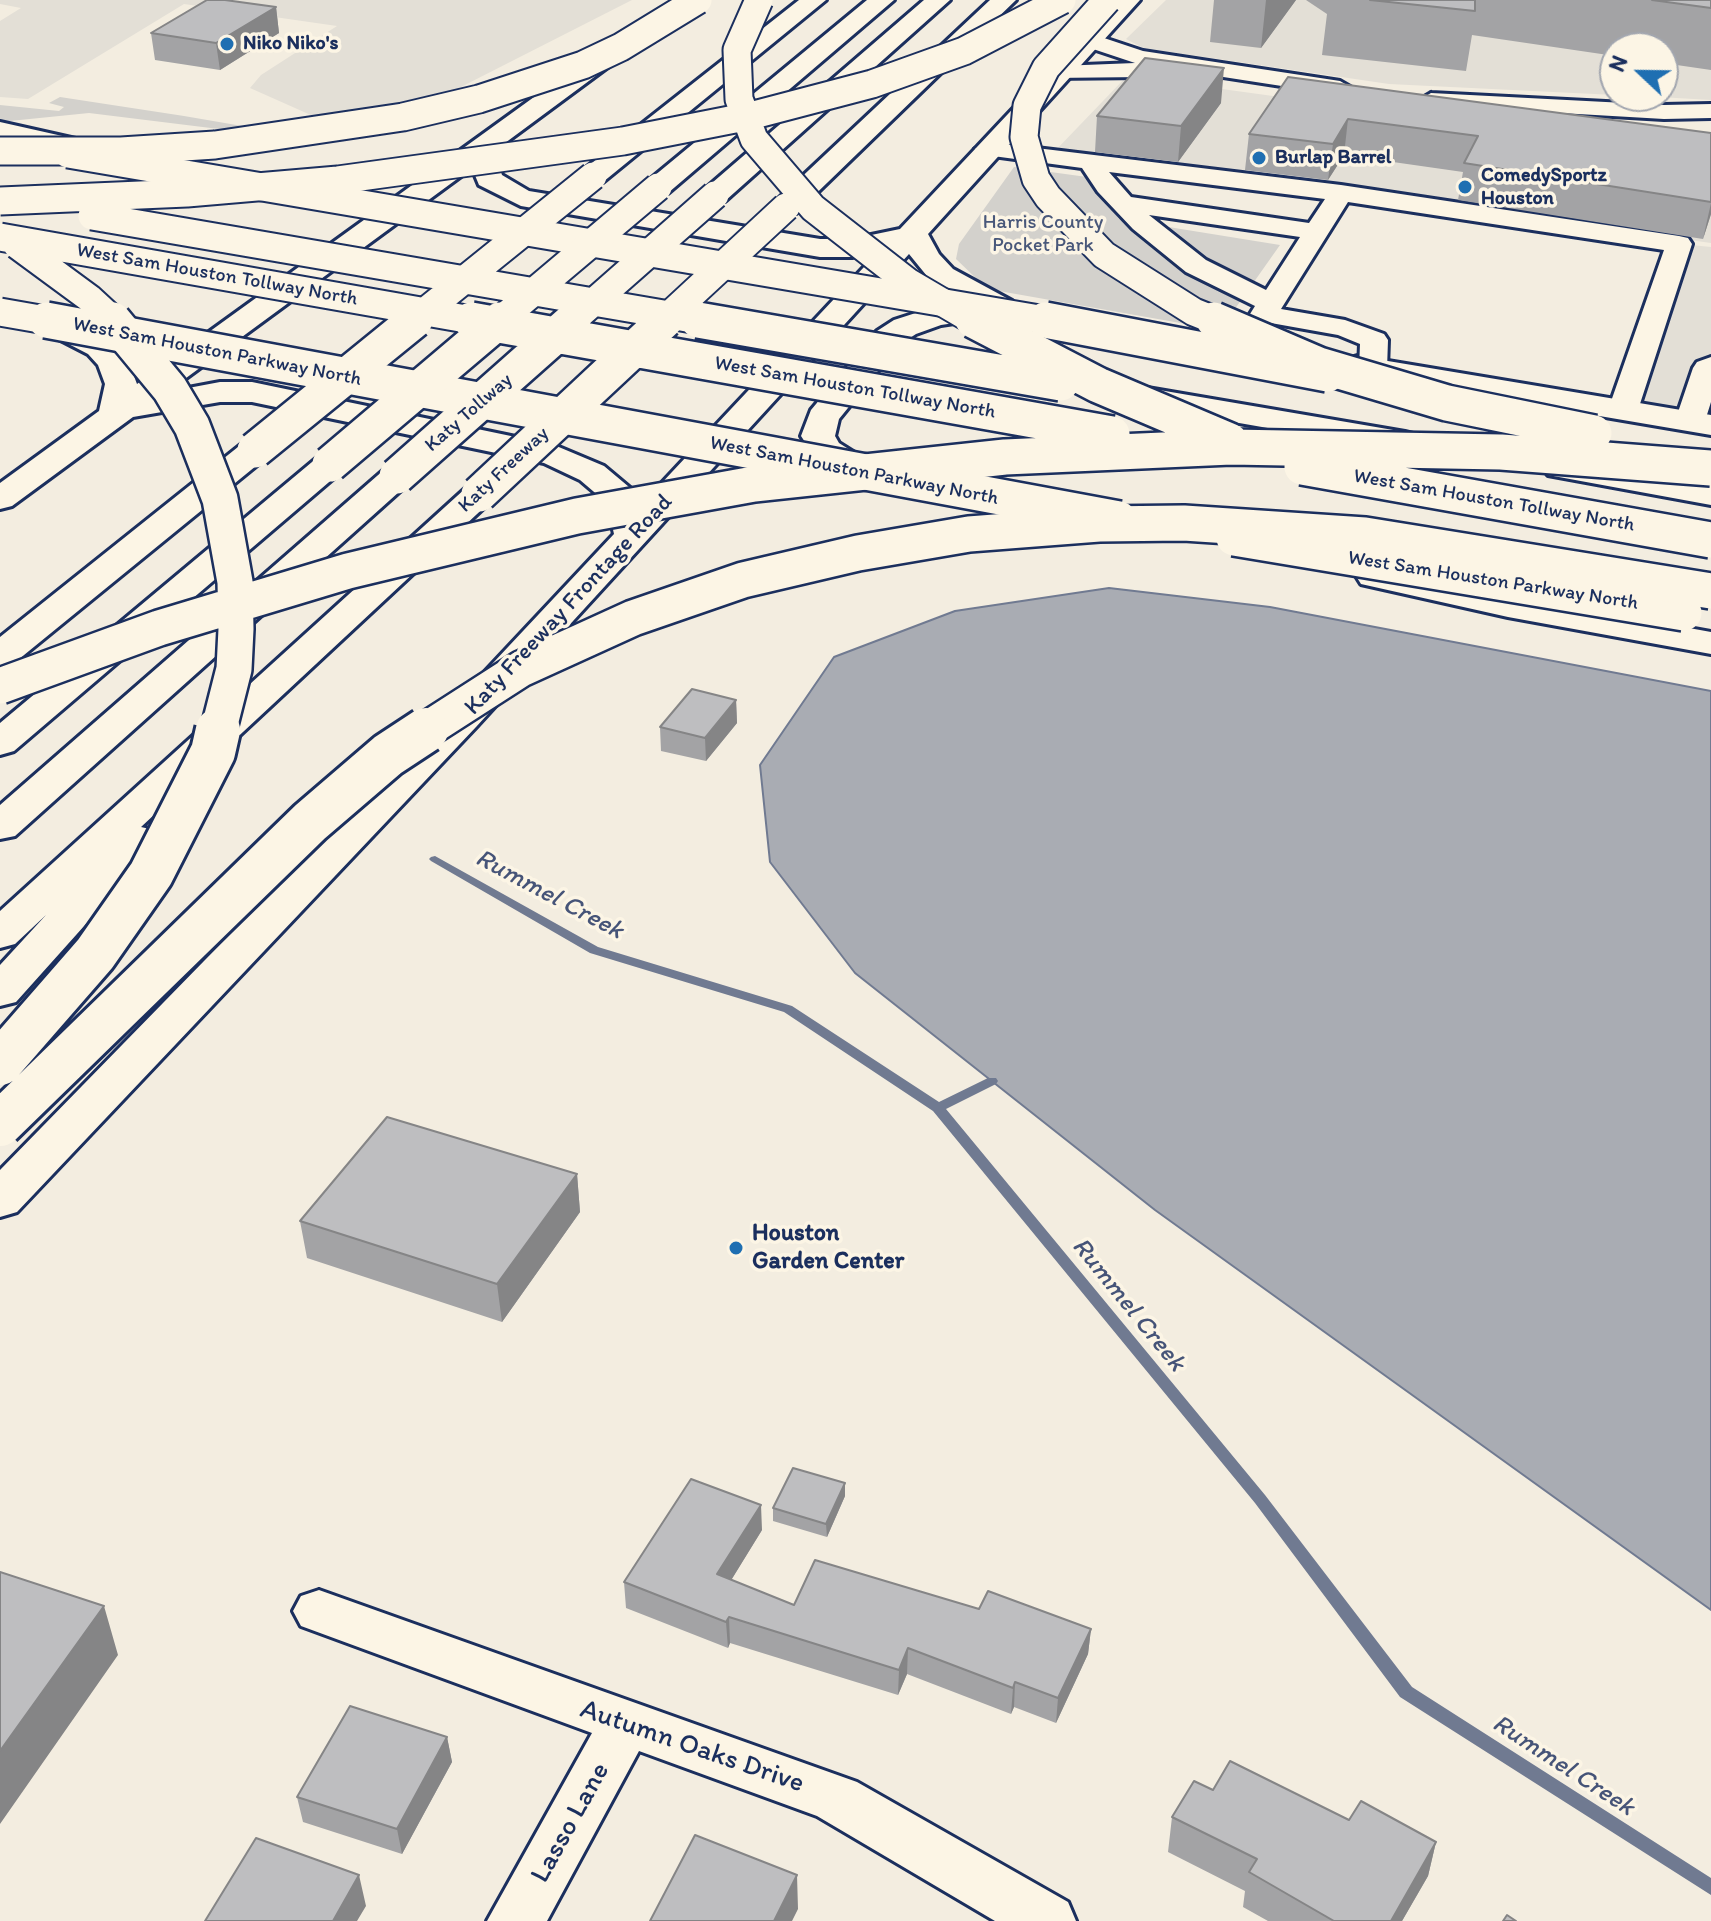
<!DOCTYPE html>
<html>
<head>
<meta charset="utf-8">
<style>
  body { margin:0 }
  #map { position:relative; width:1711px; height:1921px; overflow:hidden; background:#f3ede0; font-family:Itim,sans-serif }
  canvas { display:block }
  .north { position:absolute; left:1599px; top:32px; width:80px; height:80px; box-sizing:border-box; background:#fcf5e5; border:2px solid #a2a6af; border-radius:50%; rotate:292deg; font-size:22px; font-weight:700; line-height:32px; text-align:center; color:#1b2f5e }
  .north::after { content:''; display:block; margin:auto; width:28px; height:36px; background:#1f6fb2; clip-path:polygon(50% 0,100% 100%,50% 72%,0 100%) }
</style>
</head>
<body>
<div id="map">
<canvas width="1711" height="1921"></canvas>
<div class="north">N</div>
</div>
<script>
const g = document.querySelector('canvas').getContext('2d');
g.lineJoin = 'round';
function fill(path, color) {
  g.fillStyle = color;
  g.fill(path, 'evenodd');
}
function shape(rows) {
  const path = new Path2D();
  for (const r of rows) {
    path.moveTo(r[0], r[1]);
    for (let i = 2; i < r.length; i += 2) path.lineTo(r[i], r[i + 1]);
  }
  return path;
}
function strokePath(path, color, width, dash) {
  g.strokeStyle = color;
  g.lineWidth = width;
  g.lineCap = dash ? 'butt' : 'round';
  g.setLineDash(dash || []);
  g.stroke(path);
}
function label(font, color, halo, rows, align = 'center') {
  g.font = font + ' Itim,sans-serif';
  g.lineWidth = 7;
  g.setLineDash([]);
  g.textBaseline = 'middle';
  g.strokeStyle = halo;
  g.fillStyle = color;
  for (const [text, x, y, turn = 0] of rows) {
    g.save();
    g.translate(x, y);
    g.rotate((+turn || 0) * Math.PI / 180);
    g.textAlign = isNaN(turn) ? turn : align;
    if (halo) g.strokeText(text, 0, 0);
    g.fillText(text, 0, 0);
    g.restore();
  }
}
const built = shape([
  [0,0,632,0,457,89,322,120,250,88,261,75,337,26,184,4,28,99,0,97,0,21,21,8,0,4],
  [1166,0,1711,0,1711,100,1641,96,1663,96,1663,48,1615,48,1615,95,1389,84,1143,48,1126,39],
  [1127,76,1711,156,1711,243,1054,152],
  [1691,245,1711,247,1711,417,1638,404]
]);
const green = shape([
  [60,97,184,116,248,127,229,149,196,163,114,152,225,134,227,130,89,113,0,122,0,105,59,111,64,107,49,103],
  [1014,167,1087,177,1119,219,1280,245,1220,330,999,291,981,283,956,259,959,244]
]);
const water = shape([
  [1109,588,1270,607,1711,691,1711,1610,1155,1210,855,973,770,862,760,765,834,657,955,611,1109,588]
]);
const stream = shape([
  [435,856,598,947,792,1006,939,1102,988,1078,996,1078,998,1081,996,1084,946,1109,1265,1495,1412,1687,1711,1878,1711,1895,1400,1697,1255,1503,933,1111,784,1012,590,953,431,861,429,859,431,857,435,856]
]);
const minor = shape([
  [1089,33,1143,51,1340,81,1352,88,1340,95,1152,66,1155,70,1151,75,1143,77,1051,78,1047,73,1059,66,1135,63,1081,45,1078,40,1089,33],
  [1431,93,1664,105,1711,104,1711,118,1664,119,1423,105,1419,100,1431,93],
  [987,142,1341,185,1679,236,1688,238,1692,244,1638,410,1633,416,1623,419,1613,416,1608,410,1664,250,1348,202,1281,309,1345,320,1384,334,1388,340,1387,369,1383,375,1373,378,1363,375,1359,369,1360,344,1338,335,1254,320,1250,314,1255,306,1186,272,1133,229,1098,192,1082,168,978,154,975,149,987,142],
  [1109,172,1325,199,1309,223,1131,197,1109,172],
  [1149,215,1300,237,1266,290,1206,260,1149,215],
  [1711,357,1711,402,1705,421,1701,427,1690,430,1679,427,1675,421,1693,368,1697,362,1711,357],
  [319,1590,857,1782,1068,1902,1076,1921,995,1921,817,1816,639,1751,547,1921,487,1921,592,1733,301,1626,293,1611,301,1596,319,1590]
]);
const major = shape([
  [1115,0,1140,0,928,234,939,254,953,269,1012,301,1016,307,1012,313,1001,316,941,325,916,334,899,345,839,419,835,436,839,443,866,460,871,467,866,474,854,477,842,474,815,457,801,436,811,410,877,331,894,320,925,310,967,303,931,281,909,254,476,727,17,1212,0,1217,0,1170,448,711,614,534,607,503,580,480,544,463,252,402,220,402,133,417,12,506,0,509,0,483,99,411,105,384,98,365,88,354,55,337,51,330,55,323,77,323,110,340,129,363,137,384,606,45,615,42,624,45,628,50,624,55,505,143,498,163,502,175,529,191,820,239,852,239,900,229,1115,0],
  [472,168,479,185,521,206,820,257,852,257,879,251,642,504,635,492,604,466,554,445,252,382,220,382,167,392,472,168],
  [0,122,98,144,102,150,98,156,88,158,0,138,0,122],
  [1358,356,1711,415,1711,435,1347,373,1342,366,1347,359,1358,356],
  [1374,565,1508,595,1711,632,1711,654,1508,617,1361,584,1356,576,1361,568,1374,565]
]);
const highway = shape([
  [799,0,826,0,603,182,583,182,579,176,583,170,799,0],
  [867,0,894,0,668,193,648,193,644,187,648,181,867,0],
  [924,0,950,0,725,201,705,201,701,195,705,189,924,0],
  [990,0,1016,0,796,213,776,213,772,207,776,201,990,0],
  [1130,385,1405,432,1417,435,1422,442,1417,449,1405,452,1119,402,1114,395,1119,388,1130,385],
  [255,440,267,443,272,450,267,457,13,664,0,667,0,637,243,443,255,440],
  [330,454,342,457,347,464,342,471,14,751,0,755,0,723,318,457,330,454],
  [1560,458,1711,485,1711,505,1548,475,1543,468,1548,461,1560,458],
  [397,466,409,469,414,476,409,483,15,836,0,839,0,805,385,469,397,466],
  [479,484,491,487,496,494,491,501,141,827,154,830,160,839,154,848,16,1002,0,1006,0,965,46,915,15,944,0,948,0,911,467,487,479,484]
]);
const majorBridgeFar1 = shape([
  [68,154,1057,322],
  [0,312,57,322]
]);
const majorBridge = shape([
  [46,320,1119,519],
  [1045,320,1328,374],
  [1234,538,1684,613]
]);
const highwayBridgeFar2 = shape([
  [759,0,737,50,739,99,754,139,813,208,908,282,976,322],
  [1107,0,1046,68,1027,106,1024,137,1036,179,1048,197,1104,255,1194,312,1219,322],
  [0,151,121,151,215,145,403,117,479,99,583,65,621,47,698,0],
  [0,201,187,193,338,180,623,141,750,116,872,84,964,51,1062,0],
  [92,216,710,322],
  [0,237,483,322],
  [17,245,89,298,115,322],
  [412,322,593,176],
  [498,322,658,187],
  [571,322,715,195],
  [662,322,786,207]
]);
const highwayBridgeFar1 = shape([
  [113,320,170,389,192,426,220,499,235,582,236,629,234,669,218,732],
  [471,320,1112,434],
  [698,320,1061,383],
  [973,320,1098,385,1230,441],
  [1214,320,1319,365,1447,403,1594,433],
  [255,450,415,320],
  [330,464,500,320],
  [1302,467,1711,540],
  [397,476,573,320],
  [479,494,665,320],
  [0,686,159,628,348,571,577,516,754,484,1005,457,1231,447,1501,452,1711,468],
  [423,732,521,669,633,618,743,580,858,553,969,534,1099,524,1184,523,1365,535,1711,591]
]);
const highwayBridge = shape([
  [0,1063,95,954,151,874,213,752,218,730],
  [0,1124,310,822,388,755,426,730]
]);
const wall = shape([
  [1214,0,1296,0,1261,48,1210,42],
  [1306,0,1711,0,1711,70,1663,63,1663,48,1615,48,1615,56,1472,35,1466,71,1322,55,1327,14],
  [276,7,279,33,220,70,155,60,151,33],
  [1288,77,1711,133,1711,214,1703,239,1458,200,1463,172,1344,155,1328,180,1245,170,1249,134],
  [1221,103,1178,162,1095,152,1097,116],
  [736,700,737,723,706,761,661,751,660,727],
  [577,1174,580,1212,502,1322,307,1258,300,1221],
  [845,1483,845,1496,827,1537,773,1521,773,1508],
  [762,1530,731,1580,794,1605,979,1609,1091,1629,1088,1654,1056,1723,1014,1707,1011,1714,907,1674,898,1695,730,1643,728,1648,626,1608,624,1582],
  [447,1737,452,1762,402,1854,303,1822,297,1797],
  [1213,1790,1349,1820,1436,1842,1428,1876,1402,1921,1268,1921,1243,1907,1245,1891,1168,1852,1172,1817]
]);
const shadedWall = shape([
  [1266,0,1296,0,1261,48],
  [276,7,279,33,220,70,216,43],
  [1224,68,1221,103,1178,162,1181,126],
  [1348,119,1344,155,1328,180,1333,144],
  [1711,203,1711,214,1703,239],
  [736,700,737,723,706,761,705,738],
  [577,1174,580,1212,502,1322,497,1284],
  [845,1483,845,1496,827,1537,826,1524],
  [761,1505,762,1530,719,1600,717,1574],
  [104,1606,118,1655,0,1824,0,1751],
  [729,1617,730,1643,728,1648,726,1622],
  [1091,1629,1088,1654,1056,1723,1058,1698],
  [908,1648,907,1674,898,1695,899,1670],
  [1015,1682,1014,1707,1011,1714,1013,1688],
  [447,1737,452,1762,402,1854,397,1829],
  [1436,1842,1428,1876,1402,1921,1391,1921],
  [359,1875,366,1906,357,1921,333,1921],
  [797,1875,798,1909,792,1921,774,1921]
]);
const building = shape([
  [207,0,225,0,276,7,216,43,151,33,207,0],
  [1370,0,1475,0,1475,11,1370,0],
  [1652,0,1711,0,1711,8,1652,0],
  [1145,58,1224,68,1181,126,1097,116,1145,58],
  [1288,77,1711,133,1711,202,1464,163,1478,136,1348,119,1333,144,1249,134,1288,77],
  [692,689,736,700,705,738,660,727,692,689],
  [387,1117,577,1174,497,1284,300,1221,387,1117],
  [793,1468,845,1483,826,1524,773,1508,793,1468],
  [691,1479,761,1505,717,1574,794,1605,815,1560,979,1609,988,1591,1091,1629,1058,1698,1015,1682,1013,1688,908,1648,899,1670,729,1617,726,1622,624,1582,691,1479],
  [0,1572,104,1606,0,1751,0,1572],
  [350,1706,447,1737,397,1829,297,1797,350,1706],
  [1230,1761,1349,1820,1361,1801,1436,1842,1391,1921,1334,1921,1249,1872,1257,1859,1172,1817,1194,1781,1213,1790,1230,1761],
  [695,1835,797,1875,774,1921,650,1921,695,1835],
  [256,1838,359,1875,333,1921,205,1921,256,1838],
  [1507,1915,1516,1921,1503,1921,1507,1915]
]);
const markers = [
  [227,44,8,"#1f6fb2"],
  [1259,158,8,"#1f6fb2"],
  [1465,187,8,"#1f6fb2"],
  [736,1248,8,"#1f6fb2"]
];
const farPoinames = [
  ["Niko Niko's",243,44],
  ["Burlap Barrel",1275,158],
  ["ComedySportz",1481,176],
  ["Houston",1481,199]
];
const farParknames = [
  ["Harris County",1043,223],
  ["Pocket Park",1043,246]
];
const farStreetnames = [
  ["West Sam Houston Tollway North",217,275,10],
  ["West Sam Houston Parkway North",217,352,11],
  ["West Sam Houston Tollway North",855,388,10],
  ["Katy Tollway",469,413,-41],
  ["Katy Freeway",504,470,-43],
  ["West Sam Houston Parkway North",854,471,11],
  ["West Sam Houston Tollway North",1494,501,10],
  ["West Sam Houston Parkway North",1493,581,9]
];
const streetNames = [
  ["Katy Freeway Frontage Road",569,605,-47]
];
const poiNames = [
  ["Houston",752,1234],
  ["Garden Center",752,1262]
];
const waterNames = [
  ["Rummel Creek",549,895,28],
  ["Rummel Creek",1128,1305,51],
  ["Rummel Creek",1563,1766,33]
];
const nearStreetnames = [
  ["Autumn Oaks Drive",692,1747,19],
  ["Lasso Lane",571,1823,-61]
];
fill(built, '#e3dfd6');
fill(green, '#d3d1cc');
fill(water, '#a9acb3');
strokePath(water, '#707a91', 2);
fill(stream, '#707a91');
strokePath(minor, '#1b2f5e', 6);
strokePath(major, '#1b2f5e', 6);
strokePath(highway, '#1b2f5e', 6);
fill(minor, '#fcf5e5');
fill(major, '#fcf5e5');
fill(highway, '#fcf5e5');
strokePath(majorBridgeFar1, '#1b2f5e', 31, []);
strokePath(majorBridge, '#1b2f5e', 40, []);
strokePath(highwayBridgeFar2, '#1b2f5e', 31, []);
strokePath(highwayBridgeFar1, '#1b2f5e', 40, []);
strokePath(highwayBridge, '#1b2f5e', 50, []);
strokePath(majorBridgeFar1, '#fcf5e5', 27);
strokePath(majorBridge, '#fcf5e5', 35);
strokePath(highwayBridgeFar2, '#fcf5e5', 27);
strokePath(highwayBridgeFar1, '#fcf5e5', 35);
strokePath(highwayBridge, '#fcf5e5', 44);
fill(wall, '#a3a3a5');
fill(shadedWall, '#858586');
fill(building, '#bebec0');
strokePath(building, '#858586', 2);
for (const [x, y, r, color] of markers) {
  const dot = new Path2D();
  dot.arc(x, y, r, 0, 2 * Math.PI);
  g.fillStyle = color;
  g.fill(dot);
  strokePath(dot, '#fcf5e5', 3);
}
label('bold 20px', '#1b2f5e', '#fcf5e5', farPoinames, 'left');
label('20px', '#49587a', '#fcf5e5', farParknames);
label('20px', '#1b2f5e', '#fcf5e5', farStreetnames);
label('24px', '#1b2f5e', '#fcf5e5', streetNames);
label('bold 24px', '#1b2f5e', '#fcf5e5', poiNames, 'left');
label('italic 26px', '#465478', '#fcf5e5', waterNames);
label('28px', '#1b2f5e', '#fcf5e5', nearStreetnames);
</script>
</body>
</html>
